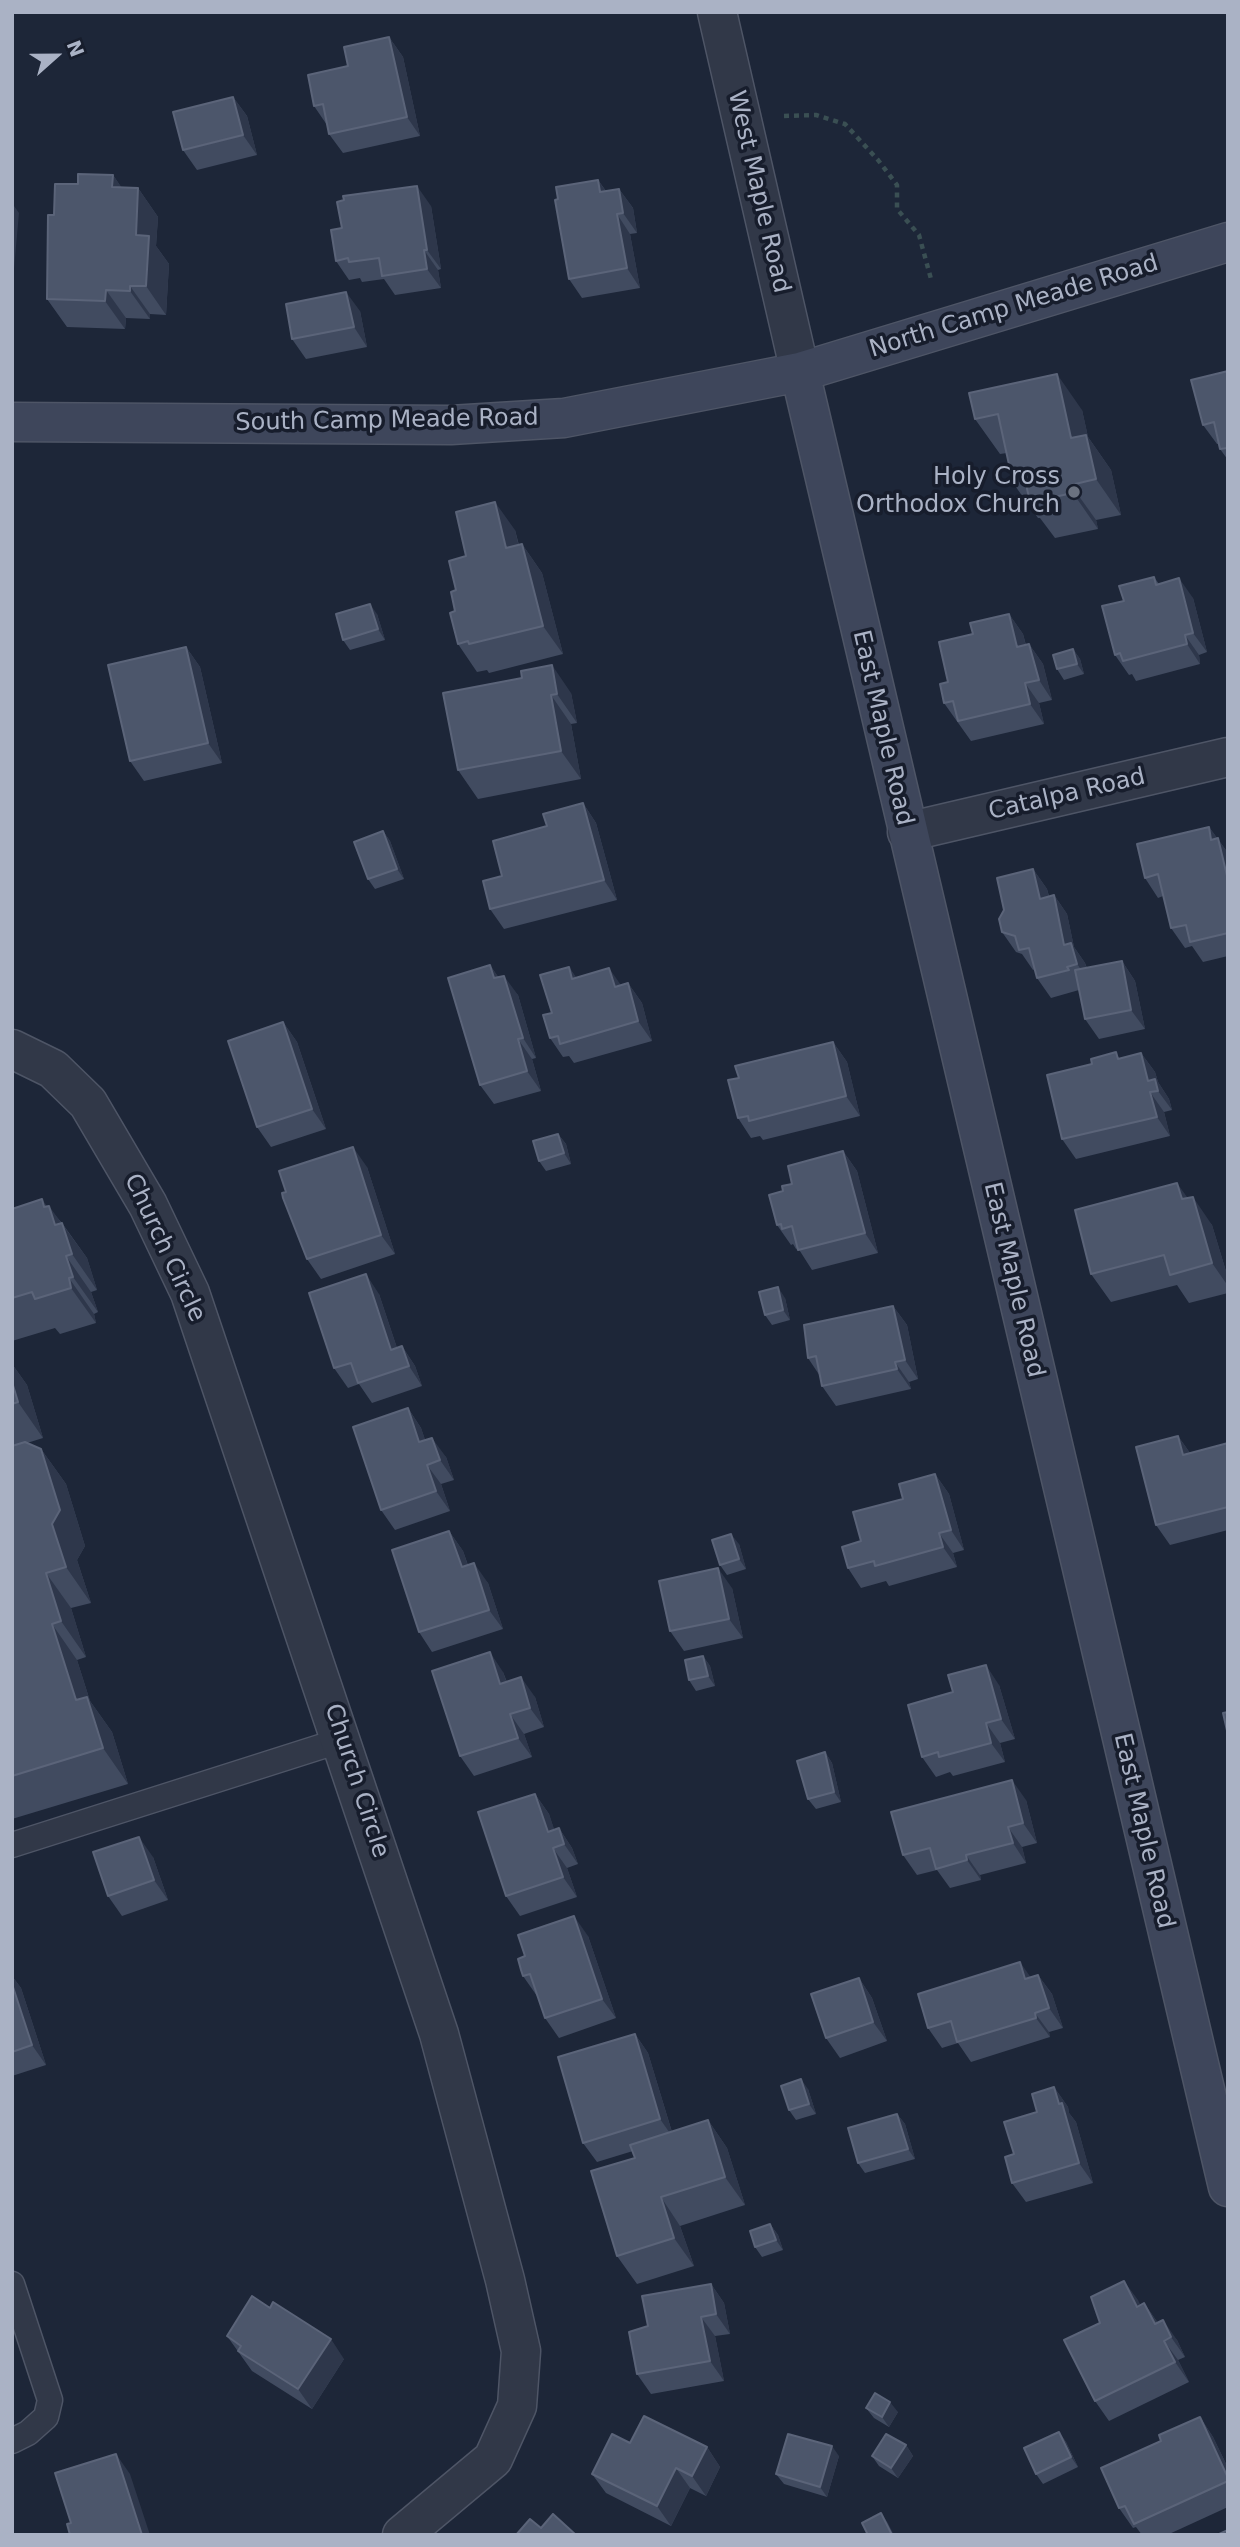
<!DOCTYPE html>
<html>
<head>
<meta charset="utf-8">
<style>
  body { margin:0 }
  #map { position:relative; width:1240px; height:2547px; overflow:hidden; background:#1d2638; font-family:"DejaVu Sans",sans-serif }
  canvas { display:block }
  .frame { position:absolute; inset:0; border:14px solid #aab2c5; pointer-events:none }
  .north { position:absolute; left:21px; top:21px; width:70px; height:70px; -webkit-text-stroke:5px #171d2c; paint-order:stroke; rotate:69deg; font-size:19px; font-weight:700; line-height:28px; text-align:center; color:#aab2c5 }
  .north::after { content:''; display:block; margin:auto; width:24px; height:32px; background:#aab2c5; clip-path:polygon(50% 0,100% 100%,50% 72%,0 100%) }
</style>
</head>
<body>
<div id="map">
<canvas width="1240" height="2547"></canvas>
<div class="frame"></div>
<div class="north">N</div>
</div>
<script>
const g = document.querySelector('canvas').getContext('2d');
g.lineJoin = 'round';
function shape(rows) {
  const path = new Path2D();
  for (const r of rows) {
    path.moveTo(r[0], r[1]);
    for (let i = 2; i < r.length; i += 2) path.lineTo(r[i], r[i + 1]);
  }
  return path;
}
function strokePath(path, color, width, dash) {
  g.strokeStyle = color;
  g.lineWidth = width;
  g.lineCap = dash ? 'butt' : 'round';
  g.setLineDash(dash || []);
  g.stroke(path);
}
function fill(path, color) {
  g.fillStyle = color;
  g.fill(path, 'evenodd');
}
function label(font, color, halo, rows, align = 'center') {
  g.font = font + ' "DejaVu Sans",sans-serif';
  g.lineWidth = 7;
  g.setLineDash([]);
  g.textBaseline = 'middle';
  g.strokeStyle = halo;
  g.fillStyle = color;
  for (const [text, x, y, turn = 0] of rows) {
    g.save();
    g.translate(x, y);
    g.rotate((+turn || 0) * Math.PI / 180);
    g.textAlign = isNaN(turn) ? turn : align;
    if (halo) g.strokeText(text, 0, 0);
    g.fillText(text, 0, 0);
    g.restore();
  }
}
const path = shape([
  [784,116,816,115,845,124,878,160,897,185,897,209,919,235,931,279]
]);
const service = shape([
  [12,1845,342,1740],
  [12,2284,50,2400,46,2417,28,2433,12,2441]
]);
const minor = shape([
  [907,832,1228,757],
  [12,1049,53,1069,88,1103,148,1205,190,1293,439,2034,505,2280,521,2351,517,2406,493,2459,402,2535]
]);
const tertiary = shape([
  [717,12,800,372]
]);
const secondary = shape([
  [800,372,1228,2187],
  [12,422,451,425,564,418,800,372,1228,242]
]);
const wall = shape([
  [389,37,403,57,420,136,343,153,329,134,327,125,314,106,348,66],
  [233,97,247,116,257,155,197,170,183,150],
  [113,175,121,187,138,188,158,217,156,246,169,264,166,315,150,314,150,319,126,318,125,329,67,327,47,299,54,215,78,184],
  [598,180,606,191,619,189,633,208,637,233,630,234,640,288,582,298,569,279,558,199],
  [431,206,441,269,438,270,441,288,395,295,384,279,362,282,360,278,349,280,336,261,342,228],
  [360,311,367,347,306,359,292,339],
  [1228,371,1228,460,1220,449,1219,444,1217,444,1203,425],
  [969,393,1082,410,1088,437,1111,470,1121,515,1096,520,1098,529,1055,538,1040,518,1038,518,1013,483,1007,453,1000,454,975,419],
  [515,530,519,545,522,544,542,573,563,654,489,673,487,670,477,672,458,644,455,611,456,590,466,556],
  [1154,577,1159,584,1193,598,1207,652,1199,655,1200,664,1136,681,1132,674,1129,675,1115,655,1124,601],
  [377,614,385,640,350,650,343,640],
  [1009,614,1023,634,1026,645,1029,644,1043,664,1052,700,1039,703,1044,724,971,741,944,703,948,682,973,634],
  [186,647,200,667,222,763,144,781,130,761],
  [1073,649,1080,659,1084,674,1064,680,1057,669],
  [443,693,571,693,577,723,571,724,581,779,478,799,458,770],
  [583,803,596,823,617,900,504,929,490,909,502,876,547,826],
  [1209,827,1228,853,1228,956,1203,962,1192,946,1185,948,1171,928,1163,896,1158,898,1145,878],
  [383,831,390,841,404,879,375,889,368,879],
  [1033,869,1047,889,1049,896,1054,895,1067,914,1074,947,1085,963,1087,968,1122,961,1135,981,1145,1029,1099,1039,1085,1019,1079,990,1051,998,1037,978,1035,969,1033,970,1022,954,1016,952,1002,932],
  [490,965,498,977,518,995,536,1058,532,1059,541,1091,494,1104,480,1085],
  [569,967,576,978,621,986,628,983,642,1003,652,1041,574,1063,569,1056,563,1057,550,1038,552,1013],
  [283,1022,297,1042,326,1129,271,1147,257,1127],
  [833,1042,847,1062,860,1116,763,1140,760,1136,751,1138,738,1118,739,1078],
  [1141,1053,1155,1072,1158,1082,1169,1099,1172,1110,1164,1112,1170,1136,1076,1159,1062,1139,1120,1058],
  [558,1134,566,1144,571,1164,546,1171,539,1161],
  [843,1151,857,1171,878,1253,812,1270,798,1248,796,1249,793,1244,791,1245,777,1225,783,1191,792,1184],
  [367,1167,395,1254,321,1279,307,1259],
  [1187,1198,1212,1225,1228,1278,1228,1293,1189,1303,1177,1285,1111,1302,1091,1274],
  [47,1206,62,1223,87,1258,97,1290,91,1292,98,1312,94,1314,96,1323,60,1334,55,1328,12,1341,12,1209],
  [379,1294,397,1348,402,1346,415,1366,422,1386,372,1403,359,1384,348,1388,334,1368],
  [785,1298,790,1320,772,1325,765,1315],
  [893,1306,907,1325,918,1379,909,1382,911,1389,836,1406,822,1386,820,1376,808,1358],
  [12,1364,27,1385,43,1438,27,1443,41,1449,66,1484,85,1546,77,1560,91,1603,71,1608,86,1657,77,1660,90,1701,112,1732,128,1784,12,1819],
  [408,1408,421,1428,425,1440,446,1457,454,1480,441,1484,450,1511,395,1530,381,1510],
  [1178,1436,1190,1453,1228,1443,1228,1530,1170,1545,1156,1525],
  [935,1474,949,1494,964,1550,953,1553,957,1567,889,1586,886,1581,861,1588,848,1568,861,1541,903,1499],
  [449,1531,463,1551,468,1565,488,1583,503,1629,432,1652,419,1632],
  [739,1544,746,1569,727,1575,720,1565],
  [732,1588,743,1638,684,1651,670,1631],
  [703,1656,710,1666,715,1686,696,1691,689,1680],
  [503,1672,507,1682,535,1697,544,1727,524,1734,532,1757,474,1776,460,1756],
  [999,1685,1015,1739,1000,1743,1005,1762,953,1776,950,1772,936,1777,922,1757],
  [825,1752,832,1763,841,1802,816,1809,808,1799],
  [535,1794,549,1814,554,1830,559,1828,572,1848,578,1864,567,1868,577,1897,520,1916,506,1896],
  [1026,1800,1037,1843,1022,1847,1026,1863,980,1875,981,1880,950,1888,937,1870,917,1875,903,1855],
  [153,1857,168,1900,122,1916,108,1896],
  [588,1936,616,2018,559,2038,545,2018,537,1996,523,1976],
  [1038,1975,1052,1994,1063,2028,1049,2032,1050,2037,971,2062,958,2043,942,2048,928,2028,1030,1977],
  [12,1976,21,1988,46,2065,12,2076],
  [859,1978,872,1998,887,2041,840,2058,826,2038],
  [635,2034,648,2053,672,2132,708,2120,727,2148,745,2205,680,2226,694,2266,637,2284,617,2256,635,2158,633,2151,597,2162,583,2143],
  [1054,2087,1068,2107,1069,2113,1076,2122,1093,2183,1026,2202,1012,2183,1014,2154,1037,2112],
  [808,2089,816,2114,796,2120,789,2110],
  [897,2114,905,2124,915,2159,865,2173,858,2163],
  [770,2224,778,2235,783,2250,762,2257,755,2247],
  [1124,2281,1140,2305,1144,2303,1158,2323,1177,2340,1185,2357,1178,2360,1189,2382,1109,2421,1095,2401,1100,2323],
  [711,2284,724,2303,730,2334,715,2336,724,2381,651,2394,637,2374,648,2326],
  [227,2336,344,2359,312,2409,252,2371],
  [866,2408,898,2412,889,2427,874,2418],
  [1200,2417,1213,2437,1228,2468,1228,2507,1167,2535,1142,2535,1136,2527,1133,2528,1119,2508,1161,2441],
  [1059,2432,1066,2442,1078,2467,1043,2484,1036,2474],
  [906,2445,913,2456,898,2478,879,2466,872,2456],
  [707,2447,720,2467,706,2496,690,2488,671,2526,606,2493,592,2474],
  [839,2456,827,2497,784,2484,776,2474]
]);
const shadedWall = shape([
  [389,37,403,57,420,136,407,117],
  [233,97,247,116,257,155,243,135],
  [113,175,133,204,112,187],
  [598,180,612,200,600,192],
  [417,186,431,206,441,269,427,250],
  [138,188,158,217,156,246,169,264,166,315,146,286,136,235],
  [619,189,633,208,637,233,623,213],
  [12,203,19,213,12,291],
  [617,214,630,234,640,288,627,268],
  [424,250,438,270,441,288,427,269],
  [130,286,150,314,150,319,130,291],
  [106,290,126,318,125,329,105,301],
  [346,292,360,311,367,347,354,327],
  [1057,374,1082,410,1088,437,1111,470,1121,515,1096,479,1071,438],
  [1071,485,1096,520,1098,529,1073,493],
  [495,502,515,530,526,577,506,548],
  [522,544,542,573,563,654,543,626],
  [1179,578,1193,598,1207,652,1193,633],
  [370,604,377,614,385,640,378,629],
  [1009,614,1023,634,1031,667,1017,647],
  [1185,635,1199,655,1200,664,1187,644],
  [1029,644,1043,664,1052,700,1039,680],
  [186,647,200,667,222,763,208,743],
  [1073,649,1080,659,1084,674,1077,664],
  [552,665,571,693,577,723,557,694],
  [1025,683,1039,703,1044,724,1030,704],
  [551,695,571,724,581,779,561,751],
  [583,803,596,823,617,900,604,880],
  [1209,827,1228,853,1228,880,1211,840],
  [383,831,390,841,404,879,397,869],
  [1033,869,1047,889,1054,918,1040,899],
  [1054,895,1067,914,1074,947,1085,963,1091,984,1064,945],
  [1122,961,1135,981,1145,1029,1131,1010],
  [490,965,504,985,494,978],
  [569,967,583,987,572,979],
  [609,968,623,988,615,987],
  [504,976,518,995,536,1058,523,1038],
  [628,983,642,1003,652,1041,638,1021],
  [283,1022,297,1042,326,1129,312,1109],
  [518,1039,532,1059,541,1091,527,1071],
  [833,1042,847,1062,860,1116,846,1096],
  [1141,1053,1155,1072,1158,1082,1169,1099,1172,1110,1158,1091,1148,1081],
  [1150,1092,1164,1112,1170,1136,1157,1117],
  [558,1134,566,1144,571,1164,564,1153],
  [353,1147,367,1167,395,1254,381,1235],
  [843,1151,857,1171,878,1253,865,1233],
  [1177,1183,1197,1211,1193,1197,1212,1225,1228,1278,1228,1286,1212,1263,1182,1199],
  [42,1199,51,1212,49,1206,87,1258,97,1290,72,1254,44,1207],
  [66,1256,91,1292,98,1312,73,1277],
  [366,1274,379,1294,404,1369,391,1350],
  [69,1278,94,1314,96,1323,71,1288],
  [778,1287,785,1298,790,1320,783,1310],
  [893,1306,907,1325,918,1379,905,1360],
  [402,1346,415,1366,422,1386,409,1366],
  [895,1362,909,1382,911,1389,897,1369],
  [12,1364,27,1385,43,1438,18,1402,12,1382],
  [408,1408,421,1428,433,1462,419,1442],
  [1178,1436,1192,1456,1183,1455],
  [432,1438,446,1457,454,1480,440,1460],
  [41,1449,66,1484,85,1546,77,1560,91,1603,66,1567,52,1524],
  [427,1465,441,1484,450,1511,436,1491],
  [935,1474,949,1494,964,1550,951,1530],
  [449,1531,463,1551,475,1587,462,1567],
  [939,1533,953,1553,957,1567,943,1547],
  [731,1534,739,1544,746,1569,739,1559],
  [474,1563,488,1583,503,1629,489,1610],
  [718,1568,732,1588,743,1638,729,1619],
  [46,1573,71,1608,86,1657,61,1621],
  [52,1624,77,1660,90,1701,112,1732,128,1784,103,1748,76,1700],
  [490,1652,503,1672,514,1704,500,1684],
  [703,1656,710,1666,715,1686,708,1676],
  [986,1665,999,1685,1015,1739,1001,1719],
  [521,1677,535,1697,544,1727,530,1708],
  [510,1714,524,1734,532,1757,518,1738],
  [986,1723,1000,1743,1005,1762,991,1743],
  [825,1752,832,1763,841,1802,834,1792],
  [1012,1780,1026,1800,1037,1843,1023,1823],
  [535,1794,549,1814,560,1846,548,1832],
  [1008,1827,1022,1847,1026,1863,1013,1843],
  [559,1828,572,1848,578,1864,564,1844],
  [139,1837,153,1857,168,1900,154,1880],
  [553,1848,567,1868,577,1897,563,1877],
  [966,1855,980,1875,981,1880,967,1860],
  [574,1916,588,1936,616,2018,602,1999],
  [1020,1962,1034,1982,1025,1979],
  [1038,1975,1052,1994,1063,2028,1049,2008],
  [12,1976,21,1988,46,2065,32,2045,12,1985],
  [859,1978,872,1998,887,2041,873,2022],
  [1035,2013,1049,2032,1050,2037,1036,2018],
  [635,2034,648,2053,674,2139,660,2119],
  [801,2079,808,2089,816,2114,809,2104],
  [1054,2087,1068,2107,1069,2113,1076,2122,1093,2183,1079,2163],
  [897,2114,905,2124,915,2159,908,2149],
  [708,2120,727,2148,745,2205,725,2177],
  [661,2197,680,2226,694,2266,674,2238],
  [770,2224,778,2235,783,2250,776,2240],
  [1124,2281,1138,2300,1151,2327,1137,2307],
  [711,2284,724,2303,730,2334,716,2314],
  [1144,2303,1158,2323,1155,2324],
  [701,2317,715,2336,724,2381,710,2361],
  [1163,2320,1177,2340,1185,2357,1171,2337],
  [331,2339,344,2359,312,2409,298,2389],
  [1164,2341,1178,2360,1189,2382,1175,2362],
  [890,2402,898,2412,889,2427,882,2417],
  [1200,2417,1213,2437,1228,2468,1228,2478],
  [1059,2432,1066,2442,1078,2467,1071,2457],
  [906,2445,913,2456,898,2478,891,2468],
  [832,2446,839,2456,827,2497,820,2487],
  [707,2447,720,2467,706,2496,692,2476],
  [116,2454,130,2474,150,2535,142,2535],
  [676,2468,690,2488,671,2526,657,2506],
  [881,2513,888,2523,894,2535,892,2535]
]);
const building = shape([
  [389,37,407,117,329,134,323,104,314,106,308,75,348,66,344,47,389,37],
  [233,97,243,135,183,150,173,112,233,97],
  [78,174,113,175,112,187,138,188,136,235,149,236,146,286,130,286,130,291,106,290,105,301,47,299,48,215,54,215,55,184,78,184,78,174],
  [598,180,600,192,619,189,623,213,617,214,627,268,569,279,555,200,558,199,556,187,598,180],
  [417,186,427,250,424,250,427,269,382,276,379,258,349,262,348,258,336,261,331,230,342,228,337,202,344,200,343,196,417,186],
  [346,292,354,327,292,339,286,304,346,292],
  [1228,371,1228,452,1227,448,1220,449,1214,422,1203,425,1191,380,1228,371],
  [1057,374,1071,438,1086,435,1096,479,1071,485,1073,493,1030,502,1025,480,1013,483,998,414,975,419,969,393,1057,374],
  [495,502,506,548,522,544,543,626,469,644,468,641,458,644,450,613,455,611,451,592,456,590,449,561,466,556,456,512,495,502],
  [1154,577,1156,585,1179,578,1193,633,1185,635,1187,644,1123,661,1120,653,1115,655,1102,606,1124,601,1119,586,1154,577],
  [370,604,378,629,343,640,336,614,370,604],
  [1009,614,1017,647,1029,644,1039,680,1025,683,1030,704,958,721,953,701,944,703,940,684,948,682,939,642,973,634,970,623,1009,614],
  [186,647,208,743,130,761,108,665,186,647],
  [1073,649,1077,664,1057,669,1053,655,1073,649],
  [552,665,557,694,551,695,561,751,458,770,443,693,522,678,521,671,552,665],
  [583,803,604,880,490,909,483,881,502,876,493,841,547,826,543,814,583,803],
  [1209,827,1211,840,1218,838,1228,880,1228,933,1190,942,1186,925,1171,928,1158,874,1145,878,1137,844,1209,827],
  [383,831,397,869,368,879,354,842,383,831],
  [1033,869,1040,899,1054,895,1064,945,1071,943,1077,964,1067,967,1069,970,1037,978,1029,948,1019,950,1015,936,1002,932,999,919,1004,910,997,878,1033,869],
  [1122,961,1131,1010,1085,1019,1075,970,1122,961],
  [490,965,494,978,504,976,523,1038,518,1039,527,1071,480,1085,448,978,490,965],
  [569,967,572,979,609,968,615,987,628,983,638,1021,560,1044,558,1036,550,1038,543,1015,552,1013,540,975,569,967],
  [283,1022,312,1109,257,1127,228,1041,283,1022],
  [833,1042,846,1096,749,1121,748,1116,738,1118,728,1080,739,1078,735,1066,833,1042],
  [1116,1052,1118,1059,1141,1053,1148,1081,1155,1079,1158,1091,1150,1092,1157,1117,1062,1139,1047,1075,1092,1064,1091,1059,1116,1052],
  [558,1134,564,1153,539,1161,533,1141,558,1134],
  [353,1147,381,1235,307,1259,283,1198,282,1193,286,1192,279,1171,353,1147],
  [843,1151,865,1233,798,1250,792,1226,782,1229,781,1224,777,1225,769,1195,783,1191,782,1186,792,1184,788,1166,843,1151],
  [1177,1183,1182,1199,1193,1197,1212,1263,1170,1275,1164,1255,1091,1274,1075,1210,1177,1183],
  [42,1199,44,1207,49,1206,55,1225,62,1223,72,1254,66,1256,73,1277,69,1278,71,1288,35,1299,32,1292,12,1298,12,1209,42,1199],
  [366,1274,391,1350,402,1346,409,1366,358,1383,351,1363,334,1368,309,1293,366,1274],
  [778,1287,783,1310,765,1315,759,1292,778,1287],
  [893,1306,905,1360,895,1362,897,1369,822,1386,816,1356,808,1358,804,1325,893,1306],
  [12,1382,18,1402,12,1404,12,1382],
  [408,1408,419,1442,432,1438,440,1460,427,1465,436,1491,381,1510,353,1427,408,1408],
  [1178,1436,1183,1455,1228,1443,1228,1507,1156,1525,1136,1447,1178,1436],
  [25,1442,41,1449,60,1510,52,1524,66,1567,46,1573,61,1621,52,1624,76,1700,87,1697,103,1748,12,1776,12,1446,25,1442],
  [935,1474,951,1530,939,1533,943,1547,875,1566,874,1561,848,1568,842,1547,861,1541,853,1512,903,1499,899,1484,935,1474],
  [449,1531,462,1567,474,1563,489,1610,419,1632,392,1550,449,1531],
  [731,1534,739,1559,720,1565,712,1540,731,1534],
  [718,1568,729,1619,670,1631,659,1581,718,1568],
  [490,1652,500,1684,521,1677,530,1708,510,1714,518,1738,460,1756,432,1671,490,1652],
  [703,1656,708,1676,689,1680,685,1660,703,1656],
  [986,1665,1001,1719,986,1723,991,1743,939,1757,938,1752,922,1757,908,1705,953,1692,948,1675,986,1665],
  [1228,1712,1228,1735,1223,1713,1228,1712],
  [825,1752,834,1792,808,1799,797,1761,825,1752],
  [1012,1780,1023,1823,1008,1827,1013,1843,966,1855,967,1860,936,1869,930,1848,903,1855,891,1812,1012,1780],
  [535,1794,548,1832,559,1828,564,1844,553,1848,563,1877,506,1896,478,1812,535,1794],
  [139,1837,154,1880,108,1896,93,1852,139,1837],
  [574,1916,602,1999,545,2018,530,1974,523,1976,521,1970,518,1959,525,1956,518,1935,574,1916],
  [1020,1962,1025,1979,1038,1975,1049,2008,1035,2013,1036,2018,957,2042,951,2021,928,2028,918,1994,1020,1962],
  [859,1978,873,2022,826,2038,811,1994,859,1978],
  [12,1984,32,2045,12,2052,12,1984],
  [635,2034,660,2119,583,2143,558,2057,635,2034],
  [801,2079,809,2104,789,2110,781,2086,801,2079],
  [1054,2087,1059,2104,1062,2103,1079,2163,1012,2183,1005,2157,1014,2154,1004,2122,1037,2112,1032,2094,1054,2087],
  [897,2114,908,2149,858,2163,848,2128,897,2114],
  [708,2120,725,2177,661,2197,674,2238,617,2256,591,2171,635,2158,630,2145,708,2120],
  [770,2224,776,2240,755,2247,750,2231,770,2224],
  [1124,2281,1137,2307,1144,2303,1155,2324,1163,2320,1171,2337,1164,2341,1175,2362,1095,2401,1064,2340,1100,2323,1091,2297,1124,2281],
  [711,2284,716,2314,701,2317,710,2361,637,2374,629,2332,648,2326,642,2296,711,2284],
  [252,2296,270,2308,273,2302,331,2339,298,2389,238,2351,241,2346,227,2336,252,2296],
  [875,2393,890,2402,882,2417,866,2408,875,2393],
  [644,2416,707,2447,692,2476,676,2468,657,2506,592,2474,612,2434,630,2443,644,2416],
  [1200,2417,1228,2478,1228,2481,1134,2524,1125,2506,1119,2508,1101,2468,1161,2441,1159,2435,1200,2417],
  [1059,2432,1071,2457,1036,2474,1024,2448,1059,2432],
  [788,2434,832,2446,820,2487,776,2474,788,2434],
  [886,2434,906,2445,891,2468,872,2456,886,2434],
  [116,2454,142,2535,70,2535,67,2524,71,2523,55,2473,116,2454],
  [881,2513,892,2535,868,2535,862,2523,881,2513],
  [553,2514,576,2535,516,2535,530,2519,541,2528,553,2514],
  [1228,2530,1228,2535,1217,2535,1228,2530]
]);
const markers = [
  [1074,492,7,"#6b7280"]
];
const streetNames = [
  ["West Maple Road",758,192,77],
  ["North Camp Meade Road",1014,307,-17],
  ["South Camp Meade Road",387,421,-1],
  ["East Maple Road",882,728,77],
  ["Catalpa Road",1067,795,-13],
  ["Church Circle",164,1248,65],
  ["East Maple Road",1013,1280,77],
  ["Church Circle",356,1781,72],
  ["East Maple Road",1143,1831,77]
];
const poiNames = [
  ["Holy Cross",1060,478],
  ["Orthodox Church",1060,506]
];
strokePath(service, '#4e5566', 27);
strokePath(minor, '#4e5566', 41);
strokePath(tertiary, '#4e5566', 41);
strokePath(secondary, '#4e5566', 41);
strokePath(path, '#3a4f53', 4.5, [5, 5]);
strokePath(service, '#313848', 24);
strokePath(minor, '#313848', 38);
strokePath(tertiary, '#313848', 38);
strokePath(secondary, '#3e465b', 38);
fill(wall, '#414b60');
fill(shadedWall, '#2e374b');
fill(building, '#4c566b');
strokePath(building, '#5b6479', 2);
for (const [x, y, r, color] of markers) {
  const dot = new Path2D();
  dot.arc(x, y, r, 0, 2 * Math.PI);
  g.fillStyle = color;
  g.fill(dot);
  strokePath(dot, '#171d2c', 2.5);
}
label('24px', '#aab2c5', '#171d2c', streetNames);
label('24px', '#aab2c5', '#171d2c', poiNames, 'right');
</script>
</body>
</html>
